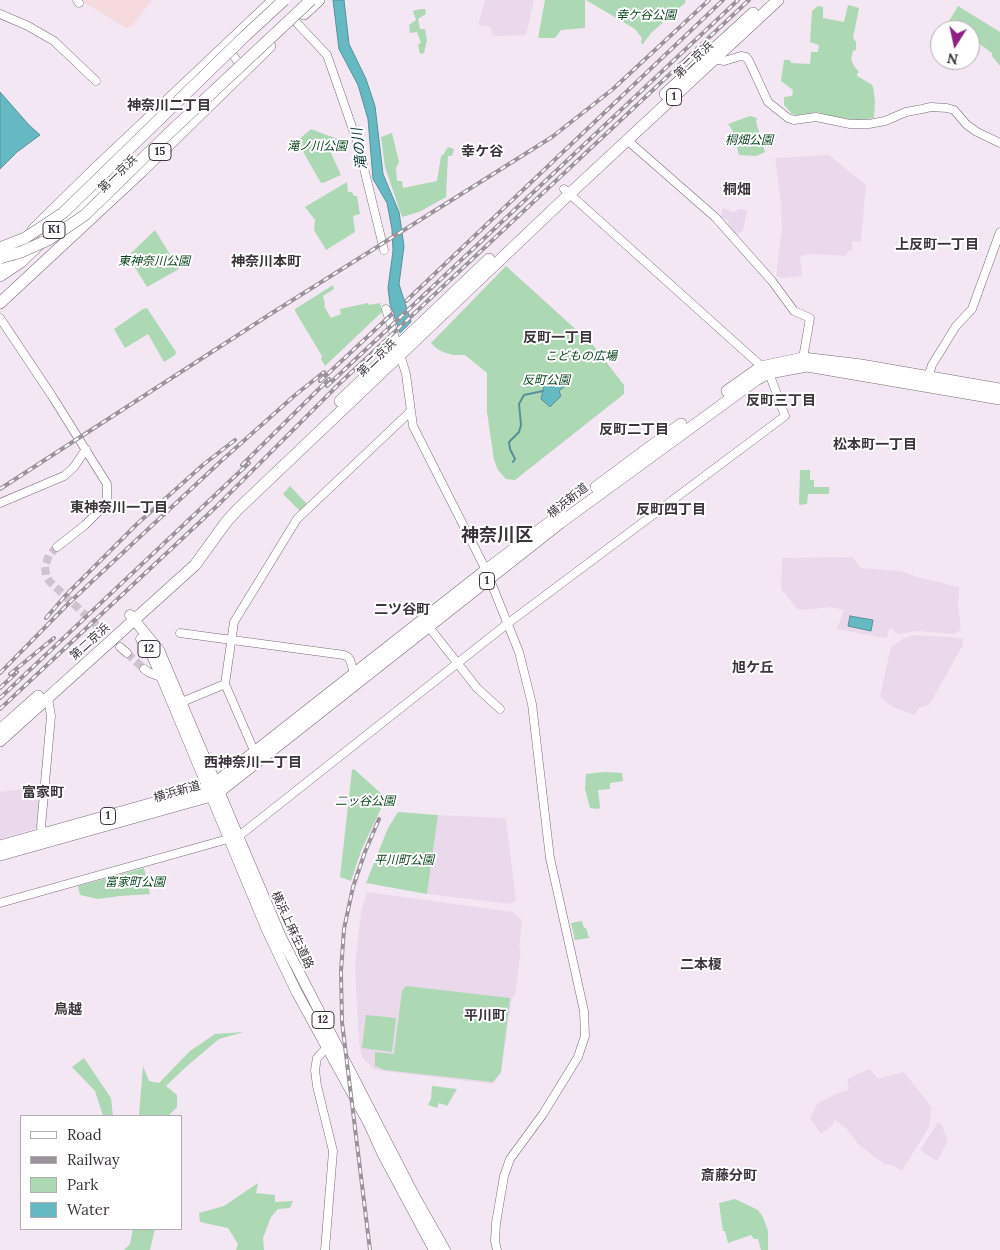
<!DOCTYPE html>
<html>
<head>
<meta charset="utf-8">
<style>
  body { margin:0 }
  #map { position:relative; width:1000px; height:1250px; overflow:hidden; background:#f4e7f4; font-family:Lora,serif }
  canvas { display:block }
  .legend { position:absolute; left:20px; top:1115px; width:162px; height:115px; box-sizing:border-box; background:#fff; border:1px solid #b0aeb0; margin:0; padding:6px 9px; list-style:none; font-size:15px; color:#3a353a }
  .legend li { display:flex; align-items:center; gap:10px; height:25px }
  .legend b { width:25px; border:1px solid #b0aeb0 }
  .north { position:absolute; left:930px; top:20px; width:50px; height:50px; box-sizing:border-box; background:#fff; border:1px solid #b0aeb0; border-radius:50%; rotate:190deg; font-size:14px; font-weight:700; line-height:20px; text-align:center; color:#3a353a }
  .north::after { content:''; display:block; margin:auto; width:18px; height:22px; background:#8f2183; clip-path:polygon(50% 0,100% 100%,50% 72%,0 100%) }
</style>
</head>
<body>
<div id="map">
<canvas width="1000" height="1250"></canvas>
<ul class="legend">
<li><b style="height:6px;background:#fff"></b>Road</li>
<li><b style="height:6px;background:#9b929b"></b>Railway</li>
<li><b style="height:14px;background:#acd8b3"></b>Park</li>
<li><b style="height:14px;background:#65b9c3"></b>Water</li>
</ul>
<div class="north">N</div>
</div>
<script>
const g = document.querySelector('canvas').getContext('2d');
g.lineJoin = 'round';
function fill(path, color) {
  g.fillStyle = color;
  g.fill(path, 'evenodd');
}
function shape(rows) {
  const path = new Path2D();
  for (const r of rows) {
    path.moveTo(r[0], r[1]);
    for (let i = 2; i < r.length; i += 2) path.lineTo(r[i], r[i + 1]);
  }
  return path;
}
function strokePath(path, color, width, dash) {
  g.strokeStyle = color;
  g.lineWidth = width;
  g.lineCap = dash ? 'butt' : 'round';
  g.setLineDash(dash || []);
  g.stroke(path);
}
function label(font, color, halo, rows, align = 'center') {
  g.font = font + ' Lora,"Noto Sans JP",serif';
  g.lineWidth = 4;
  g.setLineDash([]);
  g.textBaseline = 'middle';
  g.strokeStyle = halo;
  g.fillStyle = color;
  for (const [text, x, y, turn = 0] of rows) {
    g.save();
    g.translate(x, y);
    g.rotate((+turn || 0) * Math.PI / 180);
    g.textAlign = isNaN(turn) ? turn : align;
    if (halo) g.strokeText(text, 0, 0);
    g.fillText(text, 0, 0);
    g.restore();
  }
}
const commercial = shape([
  [84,0,152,0,131,27,126,28,85,3]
]);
const industrial = shape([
  [723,208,733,212,741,209,747,211,743,230,737,236,729,228,728,220,720,217]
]);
const built = shape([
  [485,0,534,0,526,35,493,36,491,27,478,25],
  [829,155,866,185,861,242,852,241,852,250,849,251,845,256,811,254,800,256,802,276,782,278,776,276,782,229,781,205,775,158],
  [852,557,861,568,901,571,917,577,959,587,958,606,961,629,955,634,916,631,899,634,894,633,893,629,889,629,887,638,884,638,837,629,844,610,830,607,802,610,797,609,781,589,782,558],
  [913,635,963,638,963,645,929,705,919,708,914,715,893,707,882,699,880,695,891,647,903,639],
  [41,786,37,828,0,839,0,792],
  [438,815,504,818,506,819,516,900,511,904,427,894],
  [367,892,513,912,522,920,519,947,521,949,515,995,512,998,501,1072,493,1084,375,1070,362,1057,359,1042,355,964,361,913],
  [870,1069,877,1078,880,1078,904,1072,932,1108,929,1127,902,1171,892,1165,884,1164,858,1144,847,1129,835,1120,833,1122,833,1125,821,1134,810,1118,817,1104,836,1094,849,1090,847,1079],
  [938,1122,942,1125,948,1141,937,1161,920,1150]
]);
const green = shape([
  [545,0,585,0,585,28,561,30,555,38,538,38],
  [586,0,685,0,686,2,651,33,643,44,641,43,642,38,635,29],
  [848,5,859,8,853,38,856,42,856,50,853,51,851,59,854,66,859,72,857,74,857,76,871,84,873,87,875,101,874,118,859,120,833,117,817,112,797,115,792,114,784,105,784,97,792,96,793,90,781,81,784,60,790,60,791,63,810,64,811,52,818,52,819,45,810,42,812,11,818,6,823,7,823,18,844,22],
  [958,6,1000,32,1000,66,992,56,992,53,970,37,970,30,946,30,946,26],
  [420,9,425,9,426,14,418,19,420,29,425,29,427,40,424,53,420,54,418,44,421,43,417,32,410,33,409,25,416,20,413,11],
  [750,116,757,118,756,122,765,152,756,156,739,155,733,131,728,124],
  [311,129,345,142,346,146,335,149,331,153,341,175,323,183,321,183,297,141],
  [392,133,399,162,396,168,397,181,402,181,403,188,437,181,441,156,443,155,448,147,454,149,452,156,448,156,446,197,419,212,402,217,385,167,381,137],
  [347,182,348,192,352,192,354,196,357,196,360,214,353,216,355,232,326,250,314,230,315,220,305,207],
  [155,230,179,269,147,287,128,256],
  [506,266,593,345,624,385,624,394,515,480,506,479,498,470,494,460,487,412,487,373,465,355,453,355,443,352,436,348,431,343],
  [333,285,334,289,323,296,325,304,324,306,331,318,341,314,340,309,368,303,369,305,380,303,382,312,325,366,321,359,322,356,295,311,295,309],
  [147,308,176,352,175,355,164,362,148,334,125,348,114,329,143,309],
  [800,470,810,470,810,480,814,480,814,487,829,487,829,494,808,494,807,504,799,505],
  [290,486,307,504,300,511,283,494],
  [354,769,386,798,361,851,351,881,340,877,352,770],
  [604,772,622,773,623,781,610,783,610,789,598,790,600,807,599,809,590,808,585,789,586,774],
  [398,812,438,815,427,894,366,883,388,828],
  [144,868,150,894,120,896,98,899,80,895,78,886],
  [582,921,584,928,586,928,589,938,575,940,571,923],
  [406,986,510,998,501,1072,493,1082,384,1070,375,1066,375,1052,394,1054,402,991],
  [366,1015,396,1018,392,1052,362,1048],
  [244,1032,219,1039,187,1066,166,1086,177,1095,177,1107,168,1116,139,1116,143,1066,149,1081,159,1083,190,1051,215,1034],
  [84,1058,111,1098,113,1116,103,1116,95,1091,72,1067],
  [432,1086,457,1089,447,1106,439,1103,437,1108,428,1105,431,1099],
  [258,1183,256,1193,275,1195,275,1202,293,1201,290,1208,278,1209,271,1217,263,1238,264,1250,236,1250,238,1244,228,1228,200,1222,199,1213,224,1206],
  [735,1199,758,1210,763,1217,768,1231,768,1250,761,1250,758,1239,754,1239,751,1235,728,1243,725,1231,723,1231,719,1203],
  [133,1229,155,1229,150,1250,124,1250,130,1244]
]);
const water = shape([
  [333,0,344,0,349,44,366,79,375,106,383,174,399,212,404,246,399,284,411,322,400,333,390,304,388,288,393,251,392,229,387,203,373,179,368,119,358,85,339,49,333,0],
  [0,92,29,125,40,135,17,152,0,169,0,92],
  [560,376,565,386,559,391,561,396,550,407,541,399,546,377,560,376],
  [850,616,873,620,871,631,848,626,850,616]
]);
const stream = shape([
  [513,462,515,459,510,449,509,442,519,432,521,425,519,404,524,395,543,391]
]);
const minorTunnel = shape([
  [57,547,49,555,45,566,46,575,50,582,120,647],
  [127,653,144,669]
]);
const minor = shape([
  [77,0,79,3],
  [0,14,28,26,54,41,96,81],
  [295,21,327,55,358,144,384,250],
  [228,48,243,69],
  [715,59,724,61,741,56,746,57,749,61,768,102,788,118,794,120,816,117,850,124,869,124,885,121,906,112,922,109,931,107,947,108,954,110,967,125,977,132,1000,143],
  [627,140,715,217,772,281,794,311,810,318,803,358],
  [386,309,406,374,413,426,486,570,519,652,532,704,550,858,584,1011,585,1036,578,1057,543,1114,510,1159,504,1176,496,1223,495,1241,497,1250],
  [0,318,52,396,107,484,107,501,101,509,85,525,57,547],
  [928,377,932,365,956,326,972,309,1000,232],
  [0,503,64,476,74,467,86,449],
  [429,627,477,688,500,709],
  [180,633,344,655,348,657,350,660,355,676],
  [120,647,127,653],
  [144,669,148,672,163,678],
  [182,702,225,684],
  [256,752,252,746,225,684,234,622,297,519,410,412],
  [239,836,507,624,785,416,769,373,564,189],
  [44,837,41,827,51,716,48,698],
  [0,903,228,839],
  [325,1250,333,1151,317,1086,315,1070,317,1058,330,1044]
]);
const major = shape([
  [130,615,159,650,281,937,415,1197,445,1250],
  [141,639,149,649,162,678,267,930,296,991,368,1122,383,1155,434,1250]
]);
const highway = shape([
  [304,14,319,0],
  [665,94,753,13],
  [33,230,92,172,274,0],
  [0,267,12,253],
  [0,276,21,262,105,180],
  [0,303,141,172,270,46],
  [727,391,761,367,803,358,861,365,1000,389],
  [340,401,489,259],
  [596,487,681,424],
  [0,730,38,696],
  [0,741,195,565,227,521,237,510,564,199,778,0],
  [0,846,207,788,215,783,486,570,561,514],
  [0,855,211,796,219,792,560,523,756,380,769,373,807,366,1000,399]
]);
const rail = shape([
  [406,301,723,0],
  [320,381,393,313],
  [327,386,738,0],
  [242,465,329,379],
  [0,489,272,313,552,137,613,89,709,0],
  [46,618,65,596,137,524,204,464,235,440],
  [0,673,69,603,220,462,294,396,324,372],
  [10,674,54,638],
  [0,688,17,672],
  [0,698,249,463],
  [0,709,217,506,340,383,749,0],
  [370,1250,342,1022,341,971,344,929,353,887,365,852,379,819]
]);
const highwayBridge = shape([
  [0,248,25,238,63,213,245,36,284,0],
  [0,258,21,252,48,240,85,215,168,134,311,0]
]);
const shields = [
  [674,97,15],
  [160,152,22],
  [54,230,22],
  [487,581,15],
  [149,649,22],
  [108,816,15],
  [323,1020,22]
];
const shieldNames = [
  ["1",674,97],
  ["15",160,152],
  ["K1",54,230],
  ["1",487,581],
  ["12",149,649],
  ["1",108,816],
  ["12",323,1020]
];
const parkNames = [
  ["幸ケ谷公園",646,16],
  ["桐畑公園",749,141],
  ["滝ノ川公園",317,147],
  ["東神奈川公園",154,262],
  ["こどもの広場",581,357],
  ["反町公園",546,381],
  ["二ッ谷公園",365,802],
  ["平川町公園",404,861],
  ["富家町公園",135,883]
];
const streetNames = [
  ["第二京浜",694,60,-43],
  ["第一京浜",118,174,-44],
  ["第二京浜",377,358,-44],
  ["横浜新道",568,501,-38],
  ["第二京浜",90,642,-42],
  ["横浜新道",177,792,-16],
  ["横浜上麻生道路",292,930,65]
];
const neighbourhoodNames = [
  ["神奈川二丁目",169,106],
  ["幸ケ谷",482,152],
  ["桐畑",737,190],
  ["上反町一丁目",937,245],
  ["神奈川本町",266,262],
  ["反町一丁目",558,338],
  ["反町三丁目",781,401],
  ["反町二丁目",634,430],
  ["松本町一丁目",875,445],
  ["東神奈川一丁目",119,508],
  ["反町四丁目",671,510],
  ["二ツ谷町",402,610],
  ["旭ケ丘",753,668],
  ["西神奈川一丁目",253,763],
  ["富家町",43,793],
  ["二本榎",701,965],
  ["鳥越",68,1010],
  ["平川町",485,1016],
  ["斎藤分町",729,1176]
];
const waterNames = [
  ["滝の川",360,149,-97]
];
const districtNames = [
  ["神奈川区",497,536]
];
fill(commercial, '#f5dade');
fill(industrial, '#e7d9eb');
fill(built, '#ead9eb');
fill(green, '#acd8b3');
fill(water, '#65b9c3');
strokePath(water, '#58919a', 1);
strokePath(stream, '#58919a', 2);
strokePath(minorTunnel, '#cfc3cf', 8, [8, 4]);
strokePath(minor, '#776c77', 9);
strokePath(major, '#776c77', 11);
strokePath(highway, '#776c77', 12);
strokePath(minor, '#fff', 8);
strokePath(major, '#fff', 10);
strokePath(highway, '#fff', 11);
strokePath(rail, '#9b929b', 4);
strokePath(rail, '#fff', 2, [5.5]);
strokePath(highwayBridge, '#776c77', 12, []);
strokePath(highwayBridge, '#fff', 11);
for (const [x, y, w] of shields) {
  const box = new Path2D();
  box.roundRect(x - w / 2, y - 8.5, w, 17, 4);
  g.fillStyle = '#fff';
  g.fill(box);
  strokePath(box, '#3a353a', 1);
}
label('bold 11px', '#3a353a', null, shieldNames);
label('italic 12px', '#0a461e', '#fff', parkNames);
label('12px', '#3a353a', '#fff', streetNames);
label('bold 14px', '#3a353a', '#fff', neighbourhoodNames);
label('italic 14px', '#0c363b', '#fff', waterNames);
label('bold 18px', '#3a353a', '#fff', districtNames);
</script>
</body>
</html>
